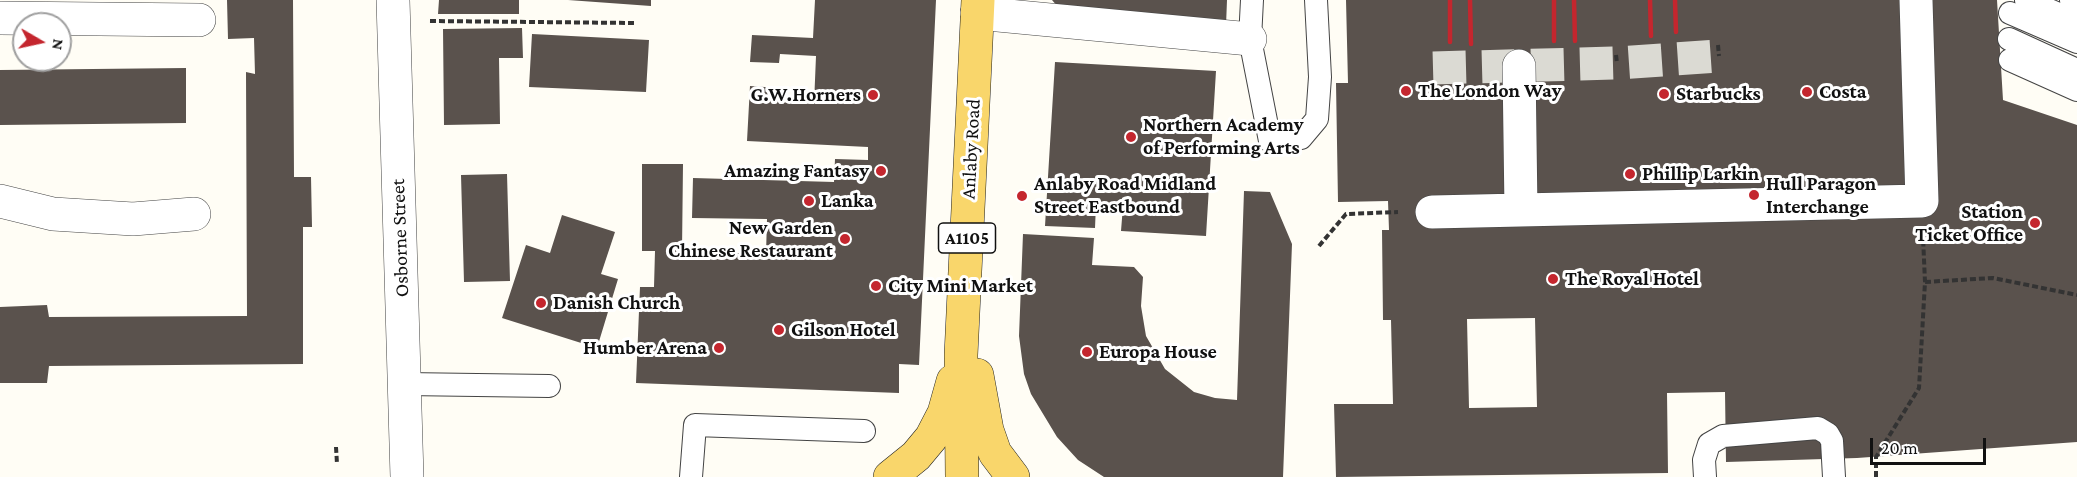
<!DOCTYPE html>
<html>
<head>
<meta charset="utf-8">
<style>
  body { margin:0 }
  #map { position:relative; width:2077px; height:477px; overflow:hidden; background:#fffdf5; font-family:"Crimson Pro",serif }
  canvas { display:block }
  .north { position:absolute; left:12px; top:12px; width:60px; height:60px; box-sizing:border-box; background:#fff; border:2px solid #a0a0a0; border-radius:50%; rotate:99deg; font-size:16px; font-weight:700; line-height:24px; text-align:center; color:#111 }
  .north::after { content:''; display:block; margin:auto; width:21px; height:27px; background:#c4262e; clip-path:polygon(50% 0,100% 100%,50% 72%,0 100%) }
  .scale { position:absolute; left:1870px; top:438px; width:116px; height:27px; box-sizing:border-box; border:3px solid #111; border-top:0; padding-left:8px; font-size:18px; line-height:21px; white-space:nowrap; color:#111; -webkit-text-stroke:4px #fff; paint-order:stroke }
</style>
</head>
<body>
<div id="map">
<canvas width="2077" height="477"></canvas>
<div class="north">N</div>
<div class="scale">20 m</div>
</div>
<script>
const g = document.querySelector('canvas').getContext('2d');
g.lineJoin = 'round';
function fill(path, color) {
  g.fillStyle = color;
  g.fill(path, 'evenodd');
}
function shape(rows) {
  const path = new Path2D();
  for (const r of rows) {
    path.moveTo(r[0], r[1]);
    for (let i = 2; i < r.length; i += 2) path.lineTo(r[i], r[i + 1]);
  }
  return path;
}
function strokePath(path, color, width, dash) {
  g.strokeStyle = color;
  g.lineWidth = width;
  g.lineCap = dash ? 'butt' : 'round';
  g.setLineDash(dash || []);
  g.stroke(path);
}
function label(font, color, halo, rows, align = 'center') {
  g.font = font + ' "Crimson Pro",serif';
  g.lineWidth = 6;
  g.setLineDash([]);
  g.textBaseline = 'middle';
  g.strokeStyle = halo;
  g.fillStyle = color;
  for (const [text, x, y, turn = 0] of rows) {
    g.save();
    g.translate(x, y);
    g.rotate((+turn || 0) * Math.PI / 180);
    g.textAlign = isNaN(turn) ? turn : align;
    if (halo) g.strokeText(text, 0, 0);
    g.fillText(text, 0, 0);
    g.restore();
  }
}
const building = shape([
  [227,0,293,0,294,177,311,177,312,227,303,227,303,364,49,366,47,383,0,383,0,307,47,305,49,317,247,316,246,72,255,74,254,38,228,39],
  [439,0,519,0,519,14,438,14],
  [568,0,651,0,651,6],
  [815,0,936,0,919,365,899,364,899,393,636,383,640,287,654,287,655,251,642,251,642,164,683,164,682,251,766,254,767,219,692,218,693,178,834,182,835,159,868,160,868,147,747,141,750,86,779,88,779,102,814,104,816,56,780,54,779,63,750,62,752,35,813,38],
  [1052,0,1227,0,1226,26,1064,14],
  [1346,0,1997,0,2003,100,2077,125,2077,442,1857,458,1726,462,1725,392,1667,393,1668,473,1336,477,1334,404,1393,404,1391,320,1383,320,1382,230,1389,230,1388,201,1338,202,1336,83,1348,83],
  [1535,318,1537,407,1469,408,1467,319],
  [522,28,523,58,499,58,500,124,444,125,443,29],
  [532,34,649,40,646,92,529,87],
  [1055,62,1216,71,1206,236,1121,231,1123,206,1096,204,1095,228,1045,226],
  [186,68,186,123,0,125,0,70],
  [507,174,510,281,464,282,461,175],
  [1244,191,1270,192,1292,244,1283,477,1104,477,1078,460,1057,437,1031,394,1024,374,1019,336,1023,234,1094,238,1092,265,1134,267,1143,277,1141,306,1146,336,1165,369,1194,392,1215,398,1237,400],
  [562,215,615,232,601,274,618,279,597,348,502,318,526,245,550,253]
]);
const pedestrianTunnel = shape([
  [1433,68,1617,63,1719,56]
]);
const path = shape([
  [430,21,636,23],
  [1718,45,1719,56],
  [1616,55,1617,63],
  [1319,246,1346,214,1398,212],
  [1925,282,1993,278,2077,295],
  [336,447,337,464],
  [1876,477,1876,457,1919,388,1925,282,1923,237]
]);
const service = shape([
  [1252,0,1250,39,1270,141,1301,138,1317,119,1320,77,1316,0],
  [2026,0,2077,22],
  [2071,0,2077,3],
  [2010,13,2077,42],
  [2009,39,2077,70],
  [2010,60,2077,90],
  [405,384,549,386],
  [691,477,695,425,864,431],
  [1705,477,1704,460,1709,444,1723,436,1818,428,1828,434,1832,441,1834,477]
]);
const pedestrian = shape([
  [977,13,1250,39],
  [1519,66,1521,210,1922,201,1916,0],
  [1432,212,1521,210]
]);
const minor = shape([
  [393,0,407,477],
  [0,18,199,20],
  [0,201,53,214,133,219,194,214]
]);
const primary = shape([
  [977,375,987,430,995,453,1013,477],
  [890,477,916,456,931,438,944,413,953,381],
  [962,477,961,355,978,0]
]);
const rail = shape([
  [1450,0,1450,42],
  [1470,0,1471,44],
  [1554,0,1554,41],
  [1574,0,1575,41],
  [1650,0,1651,36],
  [1675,0,1676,32]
]);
const markers = [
  [1406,91,6,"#c4262e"],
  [1807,92,6,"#c4262e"],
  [1664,94,6,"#c4262e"],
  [873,95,6,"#c4262e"],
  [1131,137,6,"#c4262e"],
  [881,171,6,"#c4262e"],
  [1630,174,6,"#c4262e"],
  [1754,195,6,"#c4262e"],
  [1022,196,6,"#c4262e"],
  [809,201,6,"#c4262e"],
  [2035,223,6,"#c4262e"],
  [845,239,6,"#c4262e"],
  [1553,279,6,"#c4262e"],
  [876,286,6,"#c4262e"],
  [541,303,6,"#c4262e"],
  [779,330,6,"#c4262e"],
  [719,348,6,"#c4262e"],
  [1087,352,6,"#c4262e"]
];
const shields = [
  [967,238,57]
];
const shieldNames = [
  ["A1105",967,238]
];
const poiNames = [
  ["The London Way",1418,91],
  ["Costa",1819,92],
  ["Starbucks",1676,94],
  ["G.W.Horners",861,95,"right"],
  ["Northern Academy",1143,125],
  ["of Performing Arts",1143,148],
  ["Amazing Fantasy",869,171,"right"],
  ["Phillip Larkin",1642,174],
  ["Anlaby Road Midland",1034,184],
  ["Street Eastbound",1034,207],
  ["Hull Paragon",1766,184],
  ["Interchange",1766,207],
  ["Lanka",821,201],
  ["Station",2023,212,"right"],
  ["Ticket Office",2023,235,"right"],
  ["New Garden",833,228,"right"],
  ["Chinese Restaurant",833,251,"right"],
  ["The Royal Hotel",1565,279],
  ["City Mini Market",888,286],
  ["Danish Church",553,303],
  ["Gilson Hotel",791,330],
  ["Humber Arena",707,348,"right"],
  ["Europa House",1099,352]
];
const streetNames = [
  ["Anlaby Road",971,149,-87],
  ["Osborne Street",400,238,-92]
];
fill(building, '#5a524d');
strokePath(pedestrianTunnel, '#dbdad3', 33, [33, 16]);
strokePath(service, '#444', 24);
strokePath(pedestrian, '#444', 34);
strokePath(minor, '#444', 34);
strokePath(primary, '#222', 34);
strokePath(path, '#333', 4, [6, 3]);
strokePath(service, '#fff', 22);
strokePath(pedestrian, '#fff', 33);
strokePath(minor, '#fff', 33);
strokePath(primary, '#f9d66b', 33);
strokePath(rail, '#c4262e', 4.5);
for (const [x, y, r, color] of markers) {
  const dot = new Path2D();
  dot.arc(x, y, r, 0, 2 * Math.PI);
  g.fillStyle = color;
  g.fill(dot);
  strokePath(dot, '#fff', 2);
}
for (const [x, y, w] of shields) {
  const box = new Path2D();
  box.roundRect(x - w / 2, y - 15, w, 30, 4.5);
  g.fillStyle = '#fff';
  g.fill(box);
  strokePath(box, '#111', 1.5);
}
label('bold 18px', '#111', null, shieldNames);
label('bold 20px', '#111', '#fff', poiNames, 'left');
label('20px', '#111', '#fff', streetNames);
</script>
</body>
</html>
